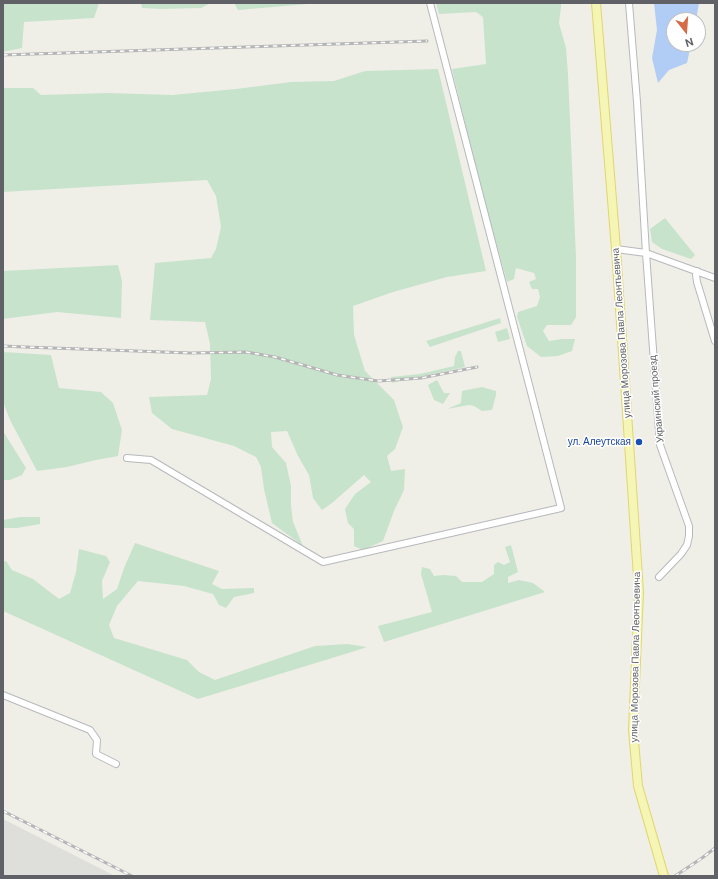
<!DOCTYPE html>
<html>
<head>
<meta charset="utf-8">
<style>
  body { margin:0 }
  #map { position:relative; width:718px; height:879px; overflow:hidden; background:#efefe8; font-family:"DM Sans",sans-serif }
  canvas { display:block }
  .frame { position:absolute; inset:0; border:4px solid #5f6166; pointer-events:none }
  .north { position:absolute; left:666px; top:12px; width:40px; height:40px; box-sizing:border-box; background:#fff; border:1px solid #bfc0c2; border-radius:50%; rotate:163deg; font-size:11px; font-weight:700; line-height:16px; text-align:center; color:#5f6166 }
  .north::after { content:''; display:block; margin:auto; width:14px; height:18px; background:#d66b47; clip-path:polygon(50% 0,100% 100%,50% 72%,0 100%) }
</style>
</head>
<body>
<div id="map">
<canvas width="718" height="879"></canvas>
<div class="frame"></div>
<div class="north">N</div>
</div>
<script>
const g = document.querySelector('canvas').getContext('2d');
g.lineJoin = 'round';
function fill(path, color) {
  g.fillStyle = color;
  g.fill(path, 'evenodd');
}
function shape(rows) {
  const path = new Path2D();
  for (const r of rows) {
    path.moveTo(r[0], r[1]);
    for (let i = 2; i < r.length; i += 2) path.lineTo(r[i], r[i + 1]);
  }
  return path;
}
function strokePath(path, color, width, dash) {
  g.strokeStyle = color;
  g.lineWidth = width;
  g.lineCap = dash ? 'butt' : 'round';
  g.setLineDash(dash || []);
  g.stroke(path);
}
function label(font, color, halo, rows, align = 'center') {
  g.font = font + ' "DM Sans",sans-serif';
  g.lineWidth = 3;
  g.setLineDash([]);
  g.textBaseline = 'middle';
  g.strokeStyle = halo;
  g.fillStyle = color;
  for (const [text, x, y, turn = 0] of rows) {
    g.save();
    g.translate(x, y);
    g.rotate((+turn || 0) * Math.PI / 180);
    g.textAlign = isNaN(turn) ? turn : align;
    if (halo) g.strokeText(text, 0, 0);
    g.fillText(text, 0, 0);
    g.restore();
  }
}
const industrial = shape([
  [3,819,115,876,3,876]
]);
const green = shape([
  [3,3,99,3,94,18,24,22,22,48,3,52],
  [141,3,211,3,201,8,162,9,142,8],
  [234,3,319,3,238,10],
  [436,3,561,3,561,7,559,23,566,48,568,74,576,257,576,317,571,325,547,325,543,331,549,341,562,339,575,339,572,351,558,356,541,357,527,346,517,317,518,312,537,306,540,297,538,289,532,289,529,282,536,279,534,273,516,268,514,279,507,282,477,174,452,69,486,64,483,17,476,12,439,14],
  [438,69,486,271,447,277,393,292,353,306,354,335,365,371,394,400,403,427,395,449,387,456,391,471,405,469,404,490,394,511,383,541,363,550,354,546,354,529,348,523,345,509,355,494,371,482,364,475,332,503,322,510,313,498,309,475,298,456,287,431,271,432,272,447,286,463,291,486,291,505,293,522,303,546,272,523,264,489,261,467,256,457,234,446,172,429,152,413,149,397,207,395,211,379,210,344,205,322,150,320,155,263,211,258,216,249,221,227,216,196,207,180,3,192,3,88,33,88,41,95,107,93,172,95,236,89,291,82,334,81,365,71],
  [665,218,695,255,691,259,662,249,652,242,650,229],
  [118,265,122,281,121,318,57,312,3,319,3,271],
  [500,318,501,323,430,347,426,341],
  [507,328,510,339,498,342,495,332],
  [458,351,461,351,465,367,392,383,391,377,420,374,454,366,455,357],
  [3,352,51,355,59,388,101,392,113,403,122,430,118,456,96,460,67,467,37,471,10,420,3,402],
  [437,380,444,393,450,393,443,404,434,400,428,385],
  [482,387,496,391,496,395,492,410,482,411,474,406,469,405,447,409,461,403,462,391],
  [3,431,26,468,22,475,10,480,3,480],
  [20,517,40,517,40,524,17,528,3,528,3,520],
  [135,543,219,571,212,584,222,589,254,588,254,593,234,597,226,608,219,605,213,594,184,586,138,581,117,606,109,625,114,638,187,660,199,672,215,680,315,646,347,644,367,647,355,651,198,699,3,611,3,562,6,561,12,570,33,579,59,599,70,593,76,572,79,549,106,556,110,562,102,581,103,599,117,589,124,568],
  [511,545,518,572,508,577,508,583,519,580,533,583,545,592,384,642,378,626,432,612,421,574,422,567,430,569,434,576,444,575,456,576,462,582,482,582,494,574,494,565,498,562,504,565,510,562,505,547]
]);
const water = shape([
  [654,3,699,3,696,20,674,20,674,44,691,44,687,63,669,70,658,83,652,58,657,30]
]);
const minor = shape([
  [629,3,637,102,646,253,660,445,689,526,689,536,687,545,681,554,659,577],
  [616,249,646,253,715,278],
  [697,271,696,275,697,282,715,341],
  [127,458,151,460,323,562,561,508,430,3],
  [3,695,90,730,97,740,96,754,116,764]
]);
const major = shape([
  [596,3,616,249,639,592,633,730,638,786,664,876]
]);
const rail = shape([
  [3,55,427,41],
  [3,346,25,347,191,353,246,352,275,357,337,375,378,381,421,378,477,367],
  [3,811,132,876],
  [675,876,702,858,715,848]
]);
const markers = [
  [639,442,4,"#1a4fb4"]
];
const streetNames = [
  ["улица Морозова Павла Леонтьевича",622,333,-94],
  ["Украинский проезд",657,399,-95],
  ["улица Морозова Павла Леонтьевича",636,657,-89]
];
const transitNames = [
  ["ул. Алеутская",631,442]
];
fill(industrial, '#dededa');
fill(green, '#c7e3cc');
fill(water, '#b1ccf5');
strokePath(minor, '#b7b8bc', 8);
strokePath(major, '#e2d66e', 10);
strokePath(minor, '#fff', 6);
strokePath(major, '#f5f6b6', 8);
strokePath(rail, '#b5b5b6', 3);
strokePath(rail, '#fff', 1.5, [4.5]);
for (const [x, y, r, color] of markers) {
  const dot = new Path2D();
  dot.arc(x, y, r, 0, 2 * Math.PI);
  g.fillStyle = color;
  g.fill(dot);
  strokePath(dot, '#fff', 1.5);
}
label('10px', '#5f6166', '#fff', streetNames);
label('10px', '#164399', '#fff', transitNames, 'right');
</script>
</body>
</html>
